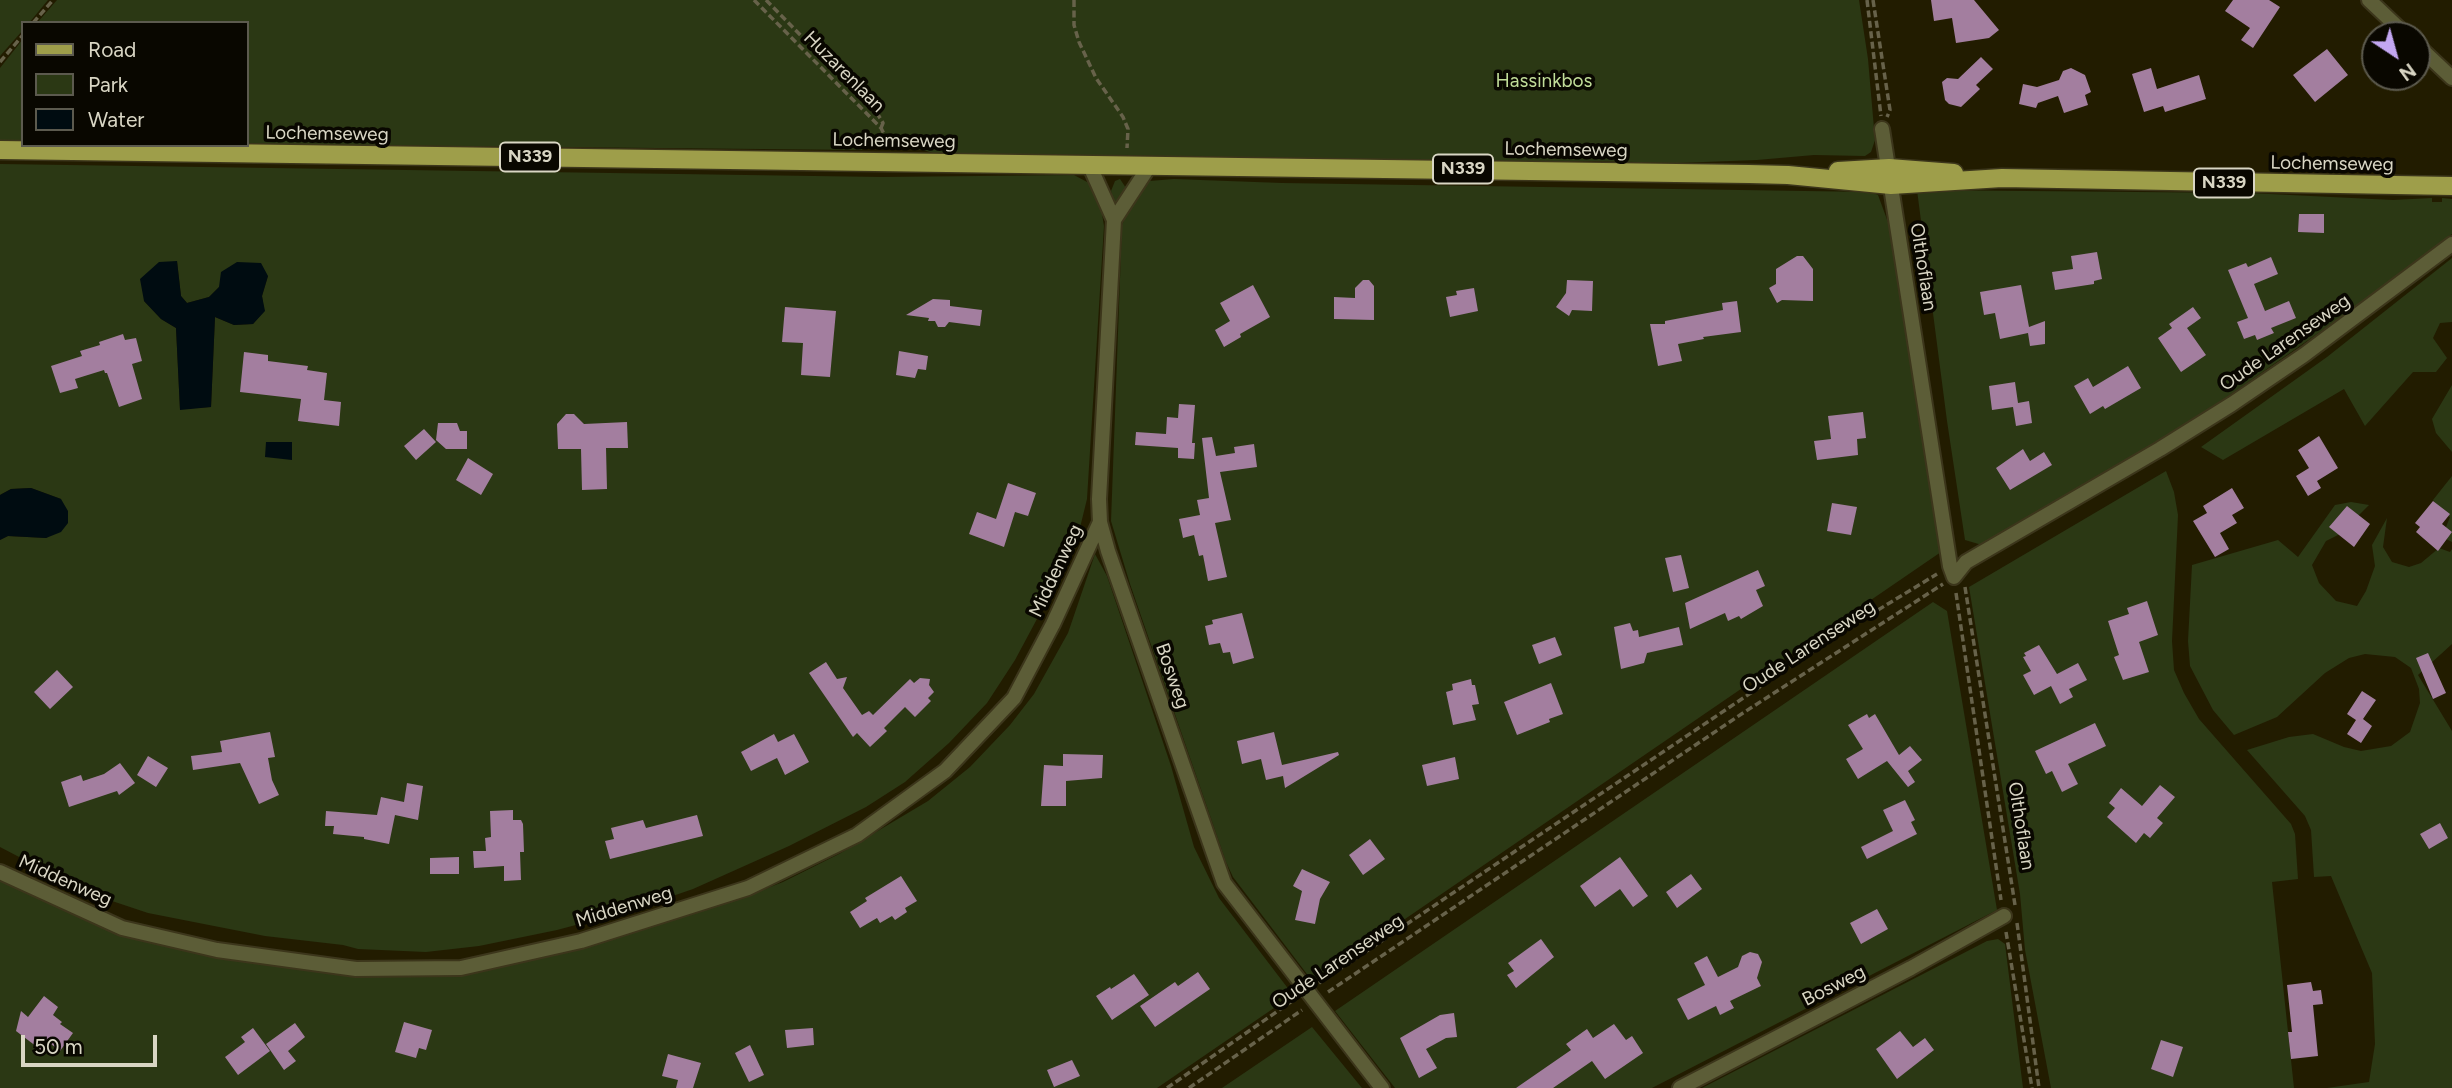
<!DOCTYPE html>
<html>
<head>
<meta charset="utf-8">
<style>
  body { margin:0 }
  #map { position:relative; width:2452px; height:1088px; overflow:hidden; background:#221c00; font-family:Figtree,sans-serif }
  canvas { display:block }
  .legend { position:absolute; left:21px; top:21px; width:228px; height:126px; box-sizing:border-box; background:#090700; border:2px solid #5c5a4e; margin:0; padding:9px 12px; list-style:none; font-size:21px; color:#d9d6c4 }
  .legend li { display:flex; align-items:center; gap:14px; height:35px }
  .legend b { width:35px; border:2px solid #5c5a4e }
  .north { position:absolute; left:2361px; top:21px; width:70px; height:70px; box-sizing:border-box; background:#090700; border:2px solid #5c5a4e; border-radius:50%; rotate:144deg; font-size:19px; font-weight:700; line-height:28px; text-align:center; color:#d9d6c4 }
  .north::after { content:''; display:block; margin:auto; width:24px; height:32px; background:#c3a7f2; clip-path:polygon(50% 0,100% 100%,50% 72%,0 100%) }
  .scale { position:absolute; left:21px; top:1035px; width:136px; height:32px; box-sizing:border-box; border:4px solid #d9d6c4; border-top:0; padding-left:9px; font-size:21px; line-height:24px; white-space:nowrap; color:#d9d6c4; -webkit-text-stroke:5px #090700; paint-order:stroke }
</style>
</head>
<body>
<div id="map">
<canvas width="2452" height="1088"></canvas>
<ul class="legend">
<li><b style="height:9px;background:#9e9e4a"></b>Road</li>
<li><b style="height:19px;background:#2b3814"></b>Park</li>
<li><b style="height:19px;background:#000c11"></b>Water</li>
</ul>
<div class="north">N</div>
<div class="scale">50 m</div>
</div>
<script>
const g = document.querySelector('canvas').getContext('2d');
g.lineJoin = 'round';
function fill(path, color) {
  g.fillStyle = color;
  g.fill(path, 'evenodd');
}
function shape(rows) {
  const path = new Path2D();
  for (const r of rows) {
    path.moveTo(r[0], r[1]);
    for (let i = 2; i < r.length; i += 2) path.lineTo(r[i], r[i + 1]);
  }
  return path;
}
function strokePath(path, color, width, dash) {
  g.strokeStyle = color;
  g.lineWidth = width;
  g.lineCap = dash ? 'butt' : 'round';
  g.setLineDash(dash || []);
  g.stroke(path);
}
function label(font, color, halo, rows, align = 'center') {
  g.font = font + ' Figtree,sans-serif';
  g.lineWidth = 7;
  g.setLineDash([]);
  g.textBaseline = 'middle';
  g.strokeStyle = halo;
  g.fillStyle = color;
  for (const [text, x, y, turn = 0] of rows) {
    g.save();
    g.translate(x, y);
    g.rotate((+turn || 0) * Math.PI / 180);
    g.textAlign = isNaN(turn) ? turn : align;
    if (halo) g.strokeText(text, 0, 0);
    g.fillText(text, 0, 0);
    g.restore();
  }
}
const green = shape([
  [0,0,48,0,29,23,23,23,23,30,0,56],
  [57,0,1859,0,1868,59,1875,140,1871,152,1865,156,1814,155,1757,160,1677,163,1591,161,1449,163,1167,156,933,153,923,150,872,147,863,147,862,150,247,144,247,23,37,23],
  [23,39,23,141,0,141,0,68],
  [0,164,882,177,1074,175,1089,183,1100,202,1104,226,1087,499,1075,548,1015,660,987,703,949,743,905,782,866,807,789,846,693,889,632,910,557,930,479,946,426,952,358,949,343,945,265,936,148,913,88,893,0,847,0,540,8,536,47,538,61,499,31,488,11,489,0,495],
  [177,261,181,296,187,303,209,297,219,287,268,276,262,296,264,311,253,324,234,325,215,317,211,407,180,409,176,328,161,319,144,301],
  [1120,179,1126,188,1116,210,1111,191,1115,181],
  [1174,179,1282,183,1871,192,1878,195,1892,233,1941,552,1313,982,1233,877,1226,862,1130,584,1111,521,1122,225,1132,202,1149,181],
  [1917,190,2249,193,2393,200,2432,198,2432,202,2442,202,2442,198,2452,199,2452,234,2370,297,2184,427,1982,545,1965,540,1947,421],
  [2452,258,2452,322,2440,323,2433,338,2447,358,2436,372,2413,372,2365,426,2344,389,2223,460,2201,447,2327,357],
  [2452,385,2452,452,2436,433,2432,419],
  [2166,471,2174,492,2178,515,2172,641,2174,670,2184,693,2199,719,2291,824,2295,834,2298,879,2272,882,2294,1088,2051,1088,2025,950,2020,894,1969,587],
  [2452,476,2452,542,2442,537,2450,517,2441,513,2433,500],
  [2351,502,2369,505,2340,534,2326,541,2312,565,2319,583,2336,601,2357,606,2366,591,2375,566,2372,545,2387,518,2383,547,2392,562,2409,567,2421,563,2439,548,2450,552,2452,549,2452,644,2418,675,2452,731,2452,1088,2327,1088,2369,1082,2375,1044,2372,973,2331,876,2314,877,2311,830,2305,816,2247,750,2289,737,2313,734,2344,747,2361,751,2391,746,2410,732,2420,703,2419,689,2411,668,2395,657,2365,654,2349,658,2325,673,2277,717,2234,735,2213,710,2190,666,2188,641,2192,565,2278,540,2298,557,2335,505],
  [1095,554,1107,576,1171,766,1194,847,1219,898,1293,995,1157,1088,0,1088,0,871,77,910,284,960,487,965,587,946,608,938,731,902,783,882,839,854,928,801,970,767,1010,725,1034,694,1068,633],
  [1933,602,1947,611,1997,910,1652,1088,1395,1088,1335,1011],
  [1998,939,2005,944,2023,1088,1702,1088,1987,941],
  [1312,1027,1362,1088,1222,1088]
]);
const water = shape([
  [177,261,181,296,187,303,209,297,219,287,221,272,237,262,261,263,268,276,262,296,265,311,253,324,234,325,215,317,211,407,180,410,176,328,161,319,144,301,140,279,159,262],
  [266,442,292,442,292,460,265,457],
  [31,488,61,499,68,511,68,523,61,532,46,538,8,536,0,540,0,495,11,489]
]);
const building = shape([
  [1931,0,1974,0,1999,30,1989,38,1956,43,1952,18,1934,21],
  [2233,0,2269,0,2280,7,2253,48,2241,40,2250,28,2225,11],
  [2327,49,2348,75,2315,102,2293,75],
  [1981,57,1993,69,1976,85,1980,89,1961,107,1949,104,1945,100,1942,82,1947,78,1958,79],
  [2071,68,2085,75,2091,92,2085,95,2088,105,2064,113,2058,96,2038,103,2036,108,2019,104,2023,84,2037,87,2059,80,2063,71],
  [2151,68,2157,89,2199,75,2206,99,2165,112,2163,106,2144,112,2132,74],
  [2299,214,2324,214,2324,233,2298,232],
  [2097,252,2102,279,2094,281,2094,284,2055,290,2052,272,2073,269,2071,256],
  [1797,256,1803,256,1813,269,1813,301,1782,300,1777,303,1769,288,1776,284,1776,269],
  [2271,257,2278,274,2254,284,2265,311,2289,301,2296,318,2271,328,2274,333,2257,340,2255,335,2244,339,2237,322,2248,318,2228,270,2246,263,2248,267],
  [1363,280,1369,280,1374,286,1374,320,1334,319,1334,297,1355,298,1355,288],
  [1567,280,1593,281,1592,311,1572,310,1569,316,1556,307,1566,293],
  [1253,285,1270,317,1240,334,1241,337,1224,347,1215,330,1230,321,1220,303],
  [2021,285,2029,327,2045,321,2045,344,2030,346,2028,333,2000,339,1995,313,1984,315,1980,292],
  [1474,288,1478,311,1450,317,1446,297,1457,295,1456,291],
  [933,299,950,300,950,306,982,310,980,326,949,322,945,327,938,327,935,321,928,321,929,318,906,315],
  [1737,301,1741,332,1703,337,1704,339,1678,344,1682,361,1658,366,1650,324,1665,324,1665,321,1723,310,1722,303],
  [785,307,836,311,830,377,801,375,803,343,782,342],
  [2193,307,2201,318,2187,328,2206,355,2181,372,2158,338,2172,328,2169,324],
  [123,334,125,340,136,338,142,361,132,364,142,399,119,407,107,373,105,373,104,370,75,379,78,388,60,393,51,366,82,356,80,351,100,345,99,342],
  [899,351,928,356,926,370,918,369,915,378,896,375],
  [244,352,268,355,268,361,308,366,307,370,327,373,324,400,341,402,339,426,298,421,301,399,240,392],
  [2128,366,2141,388,2105,409,2103,406,2090,414,2074,386,2088,378,2093,387],
  [2015,382,2018,403,2029,401,2032,423,2016,426,2013,407,1992,410,1989,386],
  [1179,404,1195,405,1192,443,1195,443,1194,459,1178,458,1178,448,1135,445,1136,432,1166,434,1167,417,1178,418],
  [1863,412,1866,438,1857,439,1858,455,1817,460,1814,441,1831,439,1828,416],
  [566,414,574,414,584,424,627,422,628,448,606,448,607,489,582,490,581,449,558,449,557,424],
  [438,423,457,423,460,431,467,431,467,449,446,449,436,440],
  [424,429,436,442,416,460,404,446],
  [2319,436,2338,468,2317,481,2321,488,2308,496,2296,476,2309,468,2298,450],
  [1212,437,1216,456,1235,453,1234,447,1254,444,1257,467,1220,472,1231,520,1215,523,1227,577,1208,581,1203,555,1199,556,1194,535,1183,538,1179,519,1200,515,1197,500,1209,498,1202,438],
  [2023,449,2030,461,2044,452,2052,465,2010,490,1996,468],
  [468,458,493,474,481,495,456,480],
  [1008,483,1036,493,1028,516,1015,512,1004,547,969,534,977,512,996,519],
  [2232,488,2244,508,2232,515,2237,523,2220,533,2229,549,2215,557,2193,521,2207,513,2203,506],
  [2433,501,2450,514,2442,524,2452,532,2438,551,2416,532,2420,527,2415,523],
  [1832,503,1857,507,1851,535,1827,531],
  [2347,506,2370,524,2354,547,2329,527],
  [1681,555,1689,588,1673,592,1665,558],
  [1758,570,1765,586,1756,590,1763,606,1741,619,1739,616,1728,621,1725,613,1690,629,1685,603],
  [2147,601,2158,635,2139,642,2149,672,2123,680,2114,657,2119,655,2108,621,2129,614,2127,608],
  [1242,613,1254,658,1233,664,1230,652,1223,653,1220,643,1209,645,1205,626,1213,624,1212,620],
  [1630,623,1633,631,1638,630,1639,637,1679,627,1683,645,1647,653,1644,663,1621,669,1614,627],
  [1555,637,1562,655,1539,664,1532,645],
  [2039,645,2057,674,2078,663,2087,680,2069,689,2073,697,2060,704,2051,686,2034,695,2023,675,2031,671,2023,657,2026,656,2024,653],
  [2428,653,2446,693,2433,699,2416,658],
  [826,662,837,679,847,677,843,688,862,715,869,711,873,715,910,679,914,683,920,678,930,679,929,685,934,692,928,698,931,701,915,717,905,707,884,728,887,731,870,747,857,733,853,737,809,673],
  [57,670,73,687,50,709,34,692],
  [1471,679,1472,685,1475,685,1479,704,1472,705,1476,720,1453,725,1446,692,1453,690,1452,684],
  [1551,683,1563,714,1549,719,1550,722,1517,735,1504,702],
  [2362,691,2376,700,2363,719,2372,726,2361,743,2347,734,2356,720,2347,714],
  [1867,714,1869,718,1875,714,1899,755,1910,746,1922,760,1908,771,1915,782,1908,787,1887,761,1858,779,1846,759,1863,749,1848,725],
  [2095,723,2106,746,2068,764,2078,784,2062,792,2052,771,2046,774,2035,751],
  [270,732,275,757,268,758,272,780,279,795,259,804,240,763,193,770,191,756,222,752,220,741],
  [1274,732,1282,765,1338,752,1339,755,1285,788,1283,776,1266,780,1261,759,1242,764,1237,741],
  [774,734,778,742,794,734,809,762,785,775,777,758,751,771,741,752],
  [1063,754,1103,755,1102,778,1066,781,1066,806,1041,806,1044,765,1063,766],
  [148,756,168,768,156,787,137,775],
  [1455,757,1459,779,1427,786,1422,765],
  [120,763,135,783,119,795,117,791,69,807,61,782,81,775,83,781,104,774],
  [407,783,423,786,418,820,395,815,389,844,364,839,364,837,333,834,334,826,325,826,326,811,377,815,381,797,404,802],
  [2160,785,2175,797,2157,818,2163,823,2150,838,2144,833,2136,843,2107,817,2115,808,2109,803,2121,788,2142,806],
  [1905,800,1915,820,1911,822,1917,834,1867,859,1861,847,1893,831,1883,810],
  [513,810,513,820,521,820,523,824,524,852,520,852,521,880,504,881,504,866,474,868,473,851,486,851,485,838,491,837,490,811],
  [697,815,703,836,610,859,605,841,614,839,611,828,643,820,646,828],
  [2440,823,2448,838,2429,849,2420,834],
  [1370,839,1385,859,1363,875,1349,855],
  [459,857,459,874,430,874,430,858],
  [1620,857,1648,896,1633,907,1620,889,1595,907,1580,886],
  [1302,869,1330,882,1320,899,1315,924,1295,920,1302,891,1293,886],
  [1691,874,1702,889,1677,908,1666,892],
  [901,876,917,901,905,908,907,912,895,920,892,916,880,923,877,918,860,928,850,912,867,901,865,898],
  [1877,909,1888,929,1861,944,1850,923],
  [1541,939,1554,957,1516,988,1507,975,1514,971,1508,963],
  [1750,952,1758,954,1762,962,1757,978,1761,986,1730,1001,1734,1008,1720,1015,1716,1006,1688,1020,1677,999,1705,985,1694,963,1707,956,1718,977,1738,967,1742,956],
  [1198,972,1210,989,1155,1027,1140,1006,1175,982,1178,986],
  [1134,974,1149,995,1112,1020,1096,996,1110,987,1111,989],
  [2311,982,2313,991,2321,990,2323,1004,2313,1005,2318,1056,2291,1059,2288,1032,2292,1032,2287,985],
  [44,996,58,1007,53,1015,62,1022,60,1024,73,1033,60,1051,51,1044,45,1053,16,1031,21,1011,28,1017],
  [1454,1013,1457,1037,1446,1038,1426,1049,1437,1068,1419,1078,1400,1038,1440,1015],
  [404,1022,432,1030,426,1050,419,1048,416,1058,395,1052],
  [295,1023,305,1037,288,1051,296,1061,284,1070,266,1044],
  [1614,1024,1626,1040,1632,1036,1643,1053,1605,1079,1592,1061,1553,1088,1516,1088,1571,1050,1566,1044,1587,1029,1593,1038],
  [253,1028,270,1051,238,1075,225,1057,245,1042,241,1037],
  [813,1028,814,1045,787,1048,785,1030],
  [1900,1031,1913,1047,1925,1038,1934,1050,1897,1079,1876,1049],
  [2161,1040,2183,1047,2173,1077,2151,1069],
  [750,1045,764,1075,749,1082,735,1053],
  [668,1054,701,1063,693,1088,676,1088,678,1080,662,1076],
  [1072,1060,1080,1076,1054,1087,1047,1070]
]);
const path = shape([
  [754,0,881,128,890,146],
  [766,0,877,113,883,123,881,128],
  [1074,0,1074,25,1079,42,1096,78,1123,117,1128,129,1127,148],
  [1867,0,1881,116],
  [1873,0,1890,110,1887,117],
  [33,23,53,0],
  [0,62,23,35],
  [1965,587,2015,905],
  [1956,593,2001,900],
  [2017,923,2039,1088],
  [2006,932,2032,1088],
  [1319,983,1837,635,1937,574],
  [1328,992,1743,713,1943,584],
  [1167,1088,1295,999],
  [1189,1088,1302,1010]
]);
const street = shape([
  [2369,0,2406,35],
  [2417,45,2452,78],
  [1882,129,1950,566,1954,577,1966,562,2160,449,2232,404,2304,355,2452,244],
  [1089,164,1114,220],
  [1150,165,1114,220,1099,499,1100,522,1108,551,1224,883,1382,1088],
  [0,872,122,928,217,950,356,969,461,968,581,941,748,888,857,835,945,771,1014,698,1053,624,1100,522],
  [1680,1088,1911,968,2004,916]
]);
const primary = shape([
  [0,150,1749,174,1788,175,1891,185,2002,178,2452,186],
  [1838,171,1889,168,1954,173]
]);
const shields = [
  [530,157,60],
  [1463,169,60],
  [2224,183,60]
];
const shieldNames = [
  ["N339",530,157],
  ["N339",1463,169],
  ["N339",2224,183]
];
const streetNames = [
  ["Huzarenlaan",844,72,45],
  ["Lochemseweg",327,134,1],
  ["Lochemseweg",894,141,1],
  ["Lochemseweg",1566,150,1],
  ["Lochemseweg",2332,164,1],
  ["Olthoflaan",1923,267,81],
  ["Oude Larenseweg",2285,343,-35],
  ["Middenweg",1056,571,-65],
  ["Oude Larenseweg",1809,647,-33],
  ["Bosweg",1172,676,71],
  ["Olthoflaan",2021,826,81],
  ["Middenweg",65,881,24],
  ["Middenweg",624,907,-17],
  ["Oude Larenseweg",1338,962,-34],
  ["Bosweg",1834,986,-27]
];
const parkNames = [
  ["Hassinkbos",1544,81]
];
fill(green, '#2b3814');
fill(water, '#000c11');
fill(building, '#a37e9f');
strokePath(street, '#3c361b', 18);
strokePath(primary, '#3c361b', 21);
strokePath(path, '#67624a', 3.5, [7, 3.5]);
strokePath(street, '#5c5d37', 14);
strokePath(primary, '#9e9e4a', 18);
for (const [x, y, w] of shields) {
  const box = new Path2D();
  box.roundRect(x - w / 2, y - 14.5, w, 29, 5);
  g.fillStyle = '#090700';
  g.fill(box);
  strokePath(box, '#d9d6c4', 2);
}
label('bold 18px', '#d9d6c4', null, shieldNames);
label('19px', '#d9d6c4', '#090700', streetNames);
label('19px', '#c1dd98', '#090700', parkNames);
</script>
</body>
</html>
